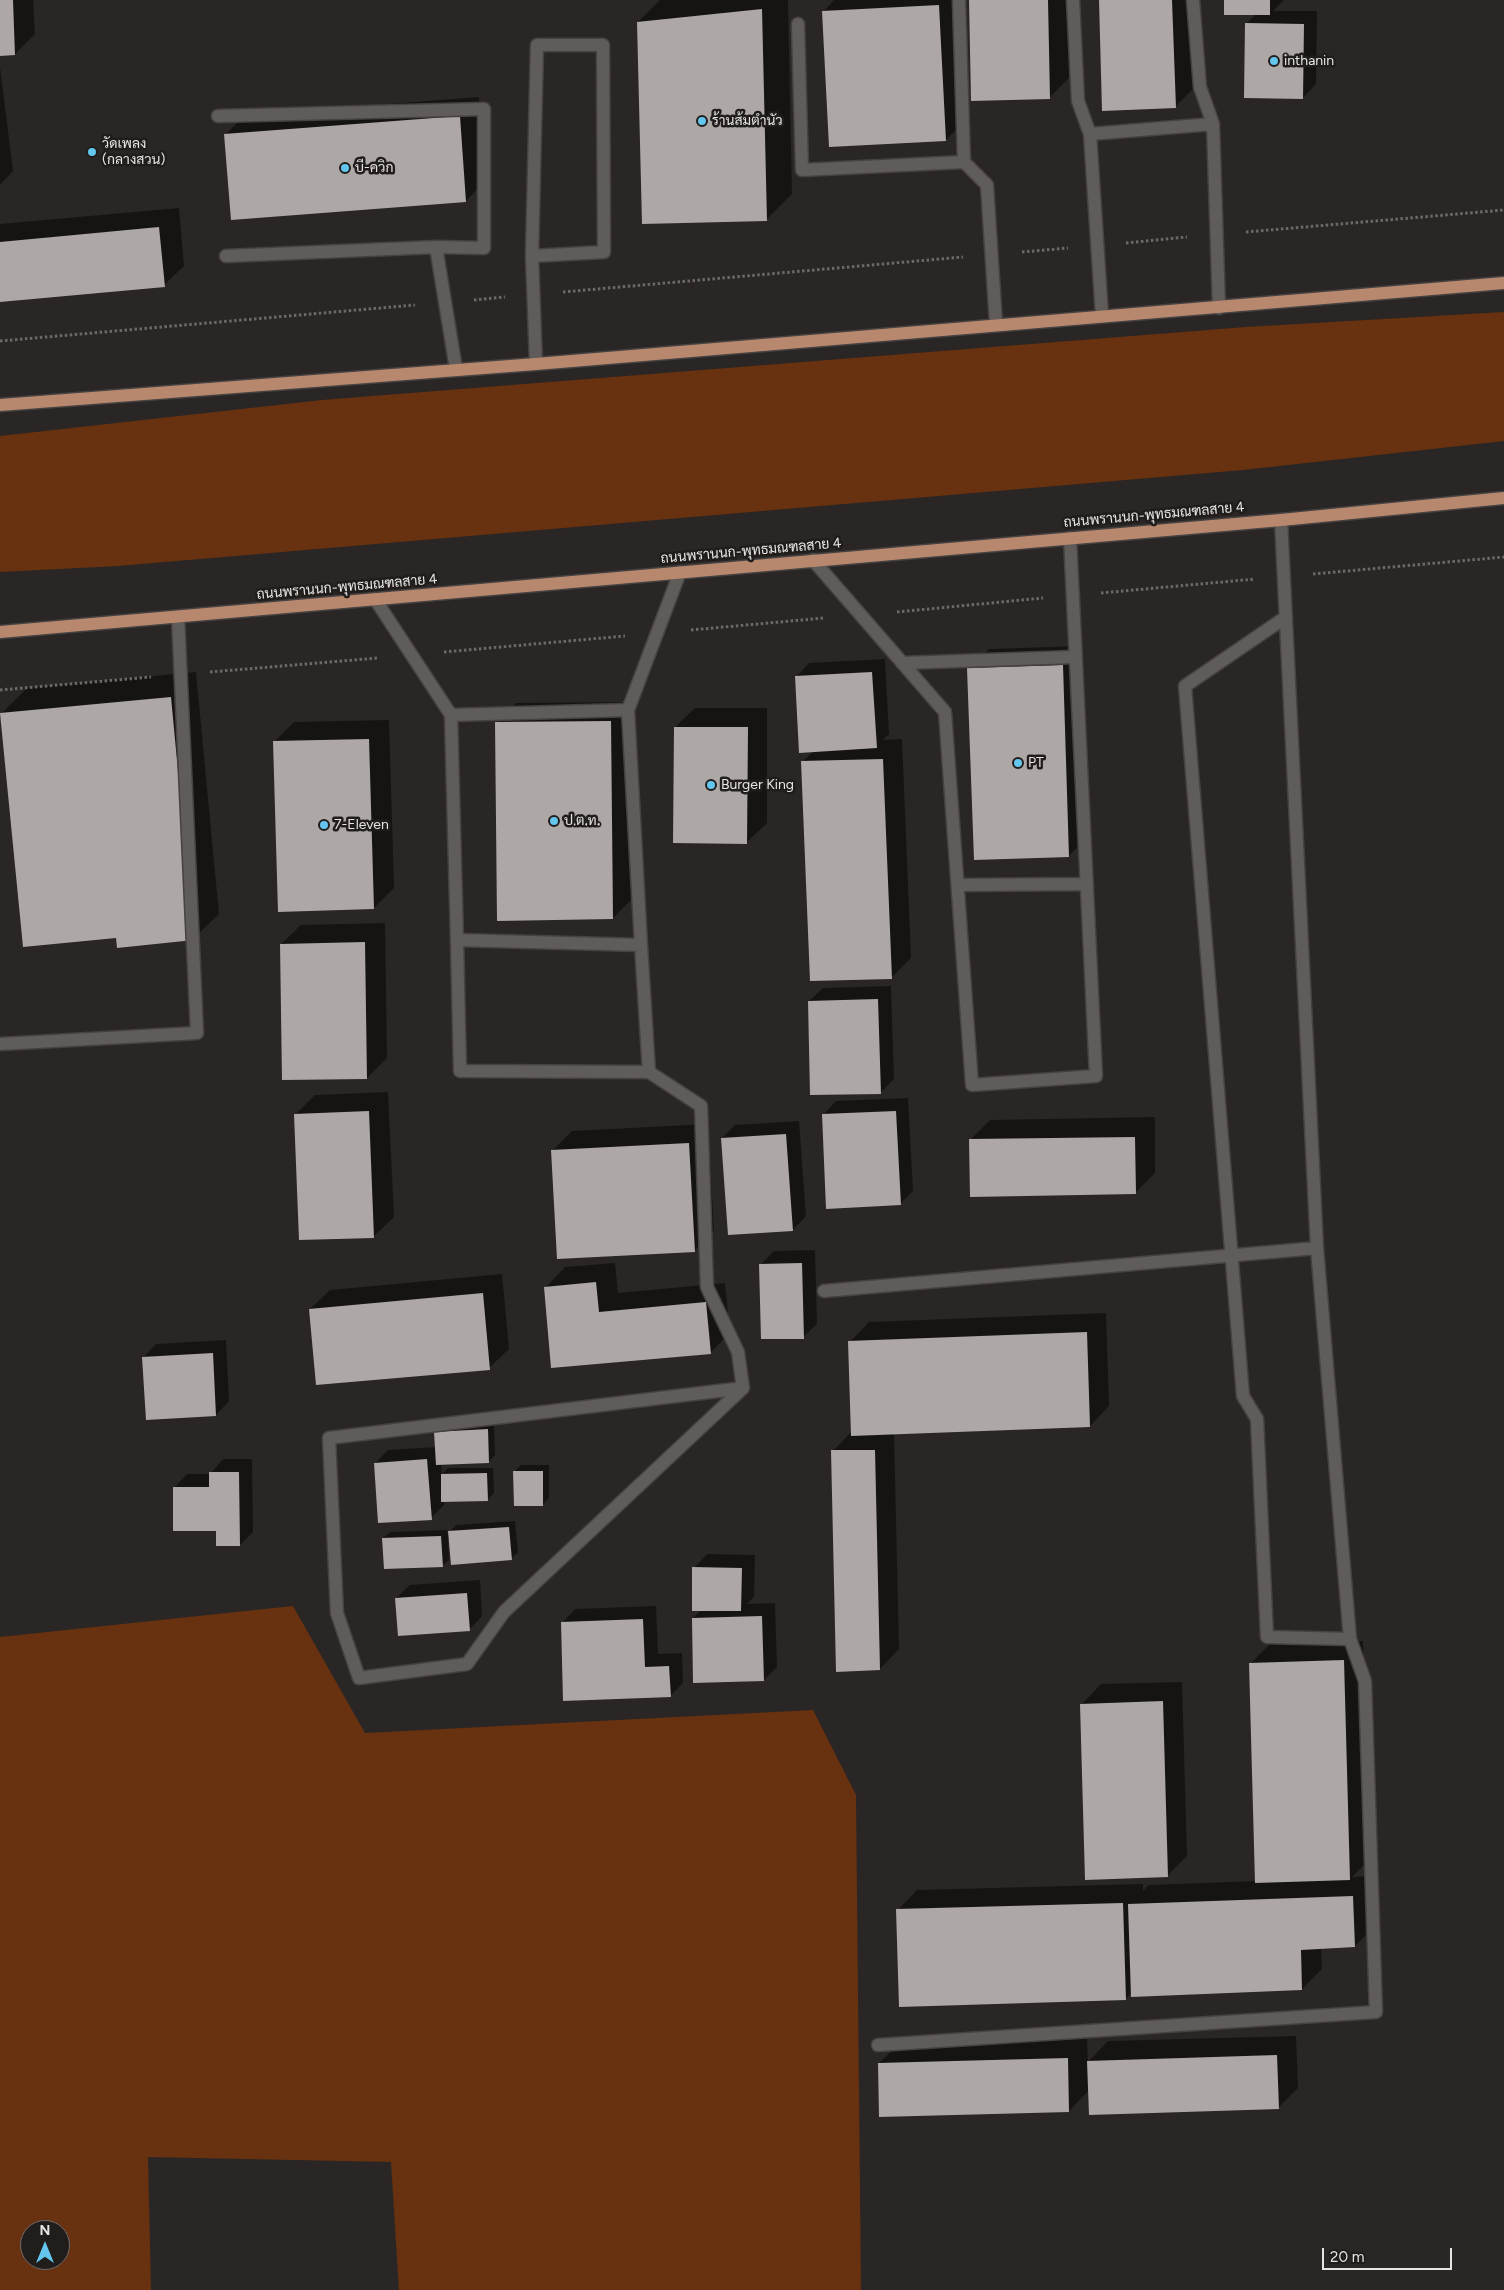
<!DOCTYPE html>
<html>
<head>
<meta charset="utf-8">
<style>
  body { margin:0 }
  #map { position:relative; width:1504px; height:2290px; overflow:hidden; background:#2a2625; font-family:Figtree,sans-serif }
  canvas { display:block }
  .north { position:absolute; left:20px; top:2220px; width:50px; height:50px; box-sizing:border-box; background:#201d1b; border:1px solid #6f6c6b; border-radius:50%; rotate:0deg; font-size:14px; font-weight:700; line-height:20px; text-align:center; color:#e6e3e2 }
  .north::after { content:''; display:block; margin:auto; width:18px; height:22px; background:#64c5ee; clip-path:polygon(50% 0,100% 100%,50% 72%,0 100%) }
  .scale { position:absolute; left:1322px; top:2248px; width:130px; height:22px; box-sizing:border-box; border:2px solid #e6e3e2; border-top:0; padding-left:6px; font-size:15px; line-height:18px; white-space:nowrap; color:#e6e3e2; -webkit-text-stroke:4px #201d1b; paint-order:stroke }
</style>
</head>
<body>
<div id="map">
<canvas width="1504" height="2290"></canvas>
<div class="north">N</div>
<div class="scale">20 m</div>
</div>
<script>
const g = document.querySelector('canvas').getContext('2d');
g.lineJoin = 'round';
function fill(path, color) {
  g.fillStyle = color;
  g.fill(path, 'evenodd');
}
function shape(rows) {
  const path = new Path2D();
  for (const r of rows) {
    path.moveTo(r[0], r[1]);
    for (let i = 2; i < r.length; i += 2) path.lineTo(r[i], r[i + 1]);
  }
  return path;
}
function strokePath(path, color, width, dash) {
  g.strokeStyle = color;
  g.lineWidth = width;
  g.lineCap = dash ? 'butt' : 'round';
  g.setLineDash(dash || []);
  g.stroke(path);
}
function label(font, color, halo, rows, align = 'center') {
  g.font = font + ' Figtree,Sarabun,sans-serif';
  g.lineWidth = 5;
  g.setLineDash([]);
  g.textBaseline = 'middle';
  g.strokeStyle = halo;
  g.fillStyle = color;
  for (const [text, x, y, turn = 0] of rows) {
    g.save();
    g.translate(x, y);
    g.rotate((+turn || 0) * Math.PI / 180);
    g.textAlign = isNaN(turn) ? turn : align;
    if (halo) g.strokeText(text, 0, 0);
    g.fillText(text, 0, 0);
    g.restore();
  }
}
const green = shape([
  [1504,312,1504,441,1243,470,118,566,0,572,0,436,322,400,1246,327],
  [293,1606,365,1733,813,1710,856,1795,861,2290,399,2290,391,2162,148,2157,151,2290,0,2290,0,1637],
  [30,2230,60,2230,60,2260,30,2260]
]);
const shadow = shape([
  [0,0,33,0,35,34,15,54,0,55],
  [660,0,788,0,792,194,766,220,638,22],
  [834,0,959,0,966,120,946,140,823,12],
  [970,0,1067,0,1069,78,1049,98],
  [1100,0,1192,0,1195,87,1175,107],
  [1226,0,1284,0,1273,11,1317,11,1316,84,1303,98,1246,24,1256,14],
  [0,67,13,171,0,185],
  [479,97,485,181,466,201,225,135,245,115],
  [179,208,184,266,164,285,0,301,0,224],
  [1082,646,1088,836,1069,856,969,669,989,649],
  [885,659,889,734,883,740,902,739,911,958,892,977,802,762,814,751,796,677,809,663],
  [196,672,219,914,193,939,117,937,1,714,27,688],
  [631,702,633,898,613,918,496,723,516,703],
  [695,708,767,708,767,823,747,842,675,727],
  [389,720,394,888,374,908,274,742,294,722],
  [385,923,387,1058,367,1078,281,944,301,925],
  [891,986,894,1079,880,1093,809,1001,823,988],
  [388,1092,394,1217,374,1236,295,1115,315,1095],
  [908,1098,913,1191,900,1204,823,1115,836,1101],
  [1155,1117,1155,1173,1136,1192,970,1140,990,1120],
  [799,1121,806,1216,793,1230,722,1138,735,1125],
  [708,1124,714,1231,694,1251,552,1151,572,1131],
  [815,1250,817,1324,803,1337,761,1264,774,1251],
  [615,1263,618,1293,725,1283,730,1333,710,1353,553,1367,546,1287,565,1267],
  [502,1274,509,1349,489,1368,310,1309,330,1290],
  [1106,1313,1109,1406,1090,1426,894,1433,899,1649,880,1669,833,1451,852,1431,850,1342,869,1322],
  [226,1340,229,1401,216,1415,143,1358,156,1344],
  [494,1423,495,1455,489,1461,441,1463,442,1474,448,1468,493,1468,494,1493,487,1500,444,1500,444,1505,431,1518,375,1463,388,1450,436,1447,436,1432,442,1426],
  [223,1459,252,1459,253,1532,240,1545,217,1530,174,1488,187,1474,210,1474],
  [521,1465,549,1465,549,1498,542,1505,515,1471],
  [515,1521,518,1552,511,1559,448,1540,449,1560,442,1566,383,1538,390,1532,447,1530,448,1534,456,1525],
  [707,1554,755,1555,754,1597,747,1604,775,1603,777,1667,764,1680,693,1618,702,1609,694,1568],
  [480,1580,482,1616,469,1630,396,1598,410,1585],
  [656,1606,658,1654,682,1653,683,1683,670,1696,562,1623,575,1609],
  [1363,1641,1370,1859,1352,1877,1373,1876,1375,1926,1355,1946,1321,1948,1322,1969,1302,1989,1132,1992,1126,1999,898,1910,917,1890,1143,1884,1143,1891,1149,1885,1256,1881,1250,1664,1270,1644],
  [1182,1682,1187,1856,1167,1876,1082,1704,1101,1684],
  [1296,2036,1298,2088,1278,2108,1089,2090,1069,2111,879,2063,899,2044,1087,2039,1088,2062,1108,2041]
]);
const building = shape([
  [0,0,13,0,15,55,0,56],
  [969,0,1048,0,1050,99,971,101],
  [1099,0,1172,0,1176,108,1102,111],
  [1224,0,1270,0,1270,15,1224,15],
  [939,5,946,141,829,147,822,11],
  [762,9,767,221,642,224,637,22],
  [1245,23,1304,24,1303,99,1244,98],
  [460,116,466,202,231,220,224,134],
  [159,227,165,287,0,302,0,242],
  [1063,665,1069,857,974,860,967,668],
  [872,672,877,748,799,753,795,676],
  [171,697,194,940,117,948,116,938,23,947,0,713],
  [611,721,613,919,497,921,495,722],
  [674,727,748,727,747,844,673,843],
  [369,739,374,909,278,912,273,741],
  [883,759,892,979,810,981,801,761],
  [365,942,367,1079,282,1080,280,944],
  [878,999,881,1094,810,1095,808,1001],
  [369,1111,374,1238,299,1240,294,1114],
  [896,1111,901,1205,826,1209,822,1114],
  [786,1134,793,1231,728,1235,721,1138],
  [1135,1137,1136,1194,970,1197,969,1139],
  [689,1143,695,1252,557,1259,551,1150],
  [802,1263,804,1339,761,1339,759,1264],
  [596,1282,599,1312,706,1302,711,1354,551,1368,544,1287],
  [483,1293,490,1370,316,1385,309,1309],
  [1087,1332,1090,1427,851,1436,848,1341],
  [213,1353,216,1416,146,1420,142,1357],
  [488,1429,489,1463,436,1465,434,1432],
  [831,1450,875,1450,880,1670,836,1672],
  [427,1459,432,1520,378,1523,374,1463],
  [513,1471,543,1471,543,1506,514,1506],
  [209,1472,239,1472,240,1546,216,1546,216,1531,173,1531,173,1487,209,1487],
  [487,1473,488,1501,441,1502,441,1474],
  [509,1527,512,1560,451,1565,448,1531],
  [441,1536,443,1567,384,1569,382,1538],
  [692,1567,742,1568,741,1611,692,1611],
  [467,1593,470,1631,398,1636,395,1598],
  [762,1616,764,1681,693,1683,692,1618],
  [643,1619,645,1667,669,1666,671,1697,563,1701,561,1622],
  [1344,1660,1350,1880,1255,1883,1249,1663],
  [1163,1701,1168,1877,1085,1880,1080,1704],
  [1353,1896,1355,1947,1301,1950,1302,1990,1131,1997,1128,1904],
  [1123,1903,1126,2000,899,2007,896,1909],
  [1277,2055,1279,2109,1089,2115,1087,2061],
  [1068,2058,1069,2112,879,2117,878,2063]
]);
const path = shape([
  [1246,232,1504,210],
  [1126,243,1187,237],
  [1022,252,1068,248],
  [563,292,963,257],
  [474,300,505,297],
  [0,341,415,305],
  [1313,574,1504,557],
  [1101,593,1255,579],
  [897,612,1043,598],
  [691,630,824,618],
  [444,652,625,636],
  [210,672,378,658],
  [0,690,151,677]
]);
const lane = shape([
  [959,0,964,162,987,185,996,324],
  [1073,0,1078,101,1090,134,1102,316],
  [1193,0,1200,87,1213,124,1219,308],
  [798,24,802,170,964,162],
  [218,116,484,109,484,248,436,247,226,256],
  [1090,134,1213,124],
  [436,247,456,369],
  [532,256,604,252,603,45,537,45,532,256,536,364],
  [813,560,945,712,972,1085,1096,1076,1070,538],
  [375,599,451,715,628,710,680,572],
  [1286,617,1185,686,1243,1396,1257,1419,1267,1637,1350,1639],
  [902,663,1075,657],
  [451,715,457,940,641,945,628,710],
  [958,885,1087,884],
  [457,940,460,1071,649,1072,641,945],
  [649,1072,701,1106,707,1287,738,1352,743,1388],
  [824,1291,1317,1248],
  [743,1388,504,1612,467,1664,359,1678,337,1613,329,1438,743,1388],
  [878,2045,1376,2012,1365,1681,1350,1639,1317,1248,1281,520]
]);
const street = shape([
  [0,1044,197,1033,178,617]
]);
const primary = shape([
  [0,405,536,364,1504,283],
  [0,632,1281,520,1504,498]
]);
const markers = [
  [1274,61,5,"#64c5ee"],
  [702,121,5,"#64c5ee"],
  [92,152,5,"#64c5ee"],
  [345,168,5,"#64c5ee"],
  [1018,763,5,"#64c5ee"],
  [711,785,5,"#64c5ee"],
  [554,821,5,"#64c5ee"],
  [324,825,5,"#64c5ee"]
];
const poiNames = [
  ["inthanin",1284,61],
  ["ร้านส้มตำนัว",712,121],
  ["วัดเพลง",102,144],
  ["(กลางสวน)",102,160],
  ["บี-ควิก",355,168],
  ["PT",1028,763],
  ["Burger King",721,785],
  ["ป.ต.ท.",564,821],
  ["7-Eleven",334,825]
];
const streetNames = [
  ["ถนนพรานนก-พุทธมณฑลสาย 4",1154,515,-5],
  ["ถนนพรานนก-พุทธมณฑลสาย 4",751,551,-5],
  ["ถนนพรานนก-พุทธมณฑลสาย 4",347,587,-5]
];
fill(green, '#68310f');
fill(shadow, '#0007');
fill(building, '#ada8a6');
strokePath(lane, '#464241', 15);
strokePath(street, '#464241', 15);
strokePath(primary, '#464241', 15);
strokePath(path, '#6c6968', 3, [2.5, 2.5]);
strokePath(lane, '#605c59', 12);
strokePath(street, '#605c59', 12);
strokePath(primary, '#b8886e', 12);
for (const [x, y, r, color] of markers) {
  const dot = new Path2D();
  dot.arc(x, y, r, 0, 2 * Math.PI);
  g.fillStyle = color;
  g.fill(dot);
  strokePath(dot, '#201d1b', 2);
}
label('14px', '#e6e3e2', '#201d1b', poiNames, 'left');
label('14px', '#e6e3e2', '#201d1b', streetNames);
</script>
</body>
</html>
